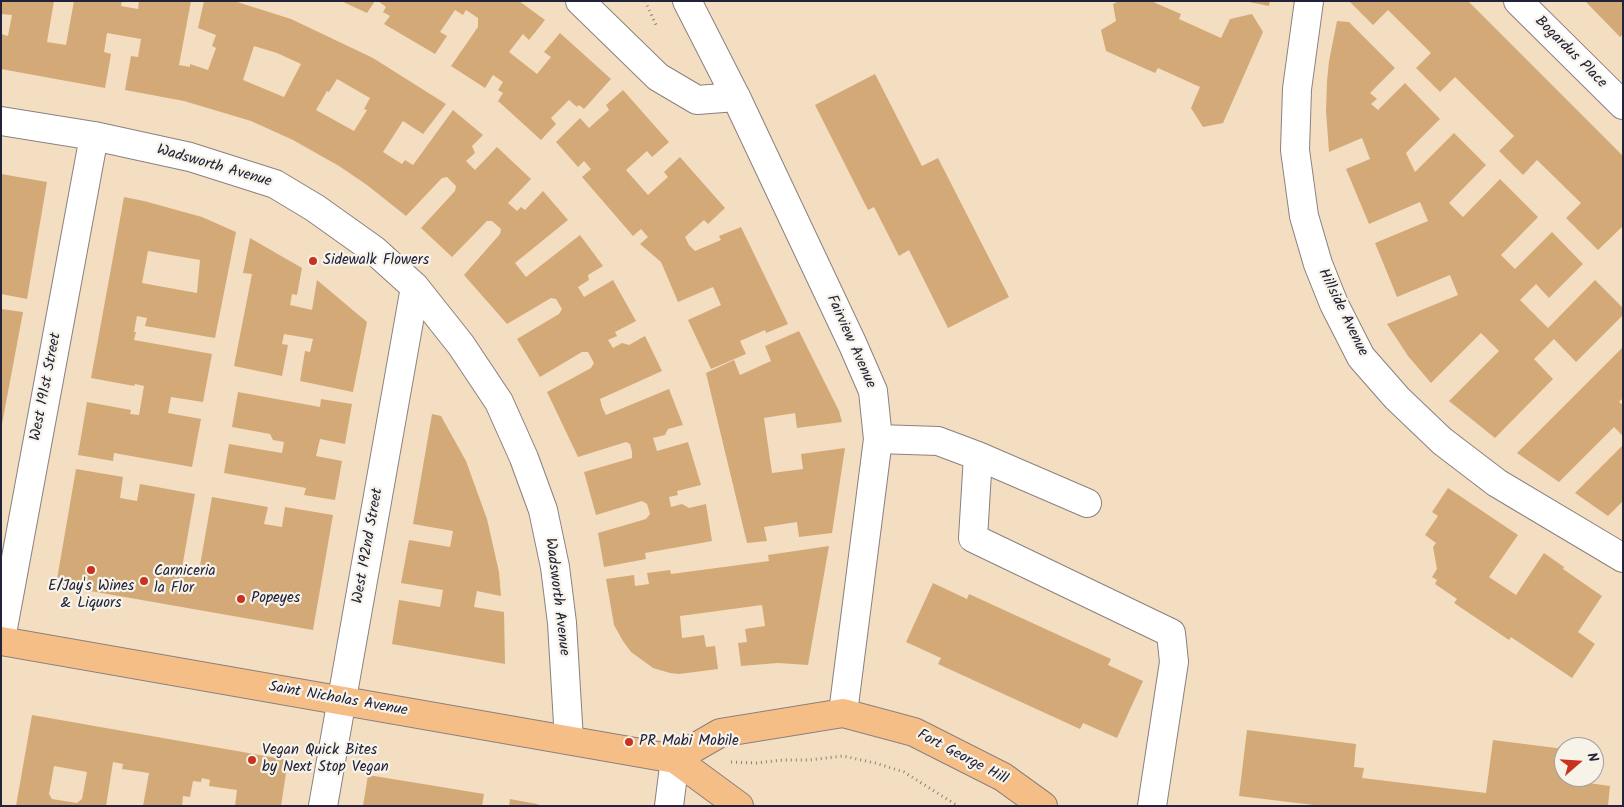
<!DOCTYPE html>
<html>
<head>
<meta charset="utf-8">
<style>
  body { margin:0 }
  #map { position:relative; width:1624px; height:807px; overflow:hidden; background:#f4dec1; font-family:Kalam,sans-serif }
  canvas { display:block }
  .frame { position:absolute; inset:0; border:2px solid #22223b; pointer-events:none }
  .north { position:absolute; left:1554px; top:737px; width:50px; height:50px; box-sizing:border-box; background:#f7f3e8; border:1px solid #a29fa3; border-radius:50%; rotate:71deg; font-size:14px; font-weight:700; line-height:20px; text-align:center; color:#22223b }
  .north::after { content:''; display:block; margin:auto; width:18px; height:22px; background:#c8321e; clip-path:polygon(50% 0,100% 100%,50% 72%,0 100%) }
</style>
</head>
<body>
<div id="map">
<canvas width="1624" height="807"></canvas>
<div class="frame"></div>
<div class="north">N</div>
</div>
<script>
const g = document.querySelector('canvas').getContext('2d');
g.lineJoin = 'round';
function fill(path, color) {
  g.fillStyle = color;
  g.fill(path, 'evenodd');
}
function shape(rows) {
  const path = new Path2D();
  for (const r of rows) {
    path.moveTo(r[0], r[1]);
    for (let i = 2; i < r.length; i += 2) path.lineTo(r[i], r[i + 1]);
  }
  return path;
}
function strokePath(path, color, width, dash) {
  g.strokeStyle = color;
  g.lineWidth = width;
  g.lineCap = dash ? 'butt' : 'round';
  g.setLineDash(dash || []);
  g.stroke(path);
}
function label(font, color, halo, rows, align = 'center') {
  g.font = font + ' Kalam,sans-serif';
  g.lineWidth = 4.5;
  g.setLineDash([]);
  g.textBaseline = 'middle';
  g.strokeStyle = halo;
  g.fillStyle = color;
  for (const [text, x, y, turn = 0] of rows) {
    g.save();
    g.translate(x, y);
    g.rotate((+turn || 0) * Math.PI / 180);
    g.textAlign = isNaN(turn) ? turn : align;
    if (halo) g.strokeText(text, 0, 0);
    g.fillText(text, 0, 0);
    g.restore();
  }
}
const building = shape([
  [1,1,54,1,47,42,66,45,74,1,122,1,121,6,138,9,139,1,191,1,179,65,190,67,190,64,208,70,216,48,212,46,216,35,198,28,204,1,234,1,291,19,373,58,446,104,423,134,403,121,383,152,402,164,405,160,413,165,453,110,483,135,472,146,475,153,466,161,475,170,497,147,531,179,508,203,517,211,521,207,525,210,543,191,568,220,515,263,526,277,580,235,603,266,588,275,589,280,578,287,584,297,613,280,636,321,615,332,617,336,608,340,613,348,622,343,629,345,645,336,662,371,600,399,602,407,606,415,669,389,683,425,668,429,665,435,653,438,657,451,688,442,701,485,677,491,678,495,669,497,671,507,682,504,689,508,706,504,712,541,645,553,646,559,604,567,598,533,646,519,650,514,647,504,642,501,596,515,584,472,632,458,632,452,630,444,626,442,578,457,547,392,591,368,594,363,588,352,582,352,540,377,517,339,559,314,562,309,556,299,551,298,507,324,464,275,500,234,501,229,492,221,487,221,452,257,421,228,455,191,456,186,447,177,442,178,406,216,367,185,339,166,293,140,251,121,184,101,125,90,131,56,138,57,141,39,107,33,104,52,111,54,105,88,1,69,1,34,8,36,12,15,1,14],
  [254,46,277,53,301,64,284,97,243,80],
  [337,79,370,98,364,109,367,110,354,131,316,110,327,91,329,92],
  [341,1,375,1,367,13],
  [378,1,519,1,545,20,529,40,523,34,509,52,537,74,551,57,544,52,560,33,611,79,584,109,579,105,577,107,569,100,551,118,556,124,541,140,498,101,503,93,498,90,503,82,493,75,485,88,451,66,478,27,478,18,466,10,463,15,455,10,440,32,447,36,435,54,384,24,390,16,383,12,386,7],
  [1119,1,1151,1,1181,14,1179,19,1221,38,1230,19,1252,14,1263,32,1223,123,1203,127,1191,108,1200,87,1158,68,1155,73,1106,51,1101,30,1116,21,1113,4],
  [1244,1,1270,1,1269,6],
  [1349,1,1468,1,1623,156,1623,226,1598,250,1566,218,1581,203,1537,160,1523,175,1499,151,1514,136,1455,77,1440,92,1416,68,1431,53,1388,10,1373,25],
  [1585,1,1623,1,1623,34,1620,37],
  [1337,21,1349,22,1395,68,1370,93,1377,99,1371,104,1378,110,1405,83,1440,119,1406,153,1415,172,1454,133,1486,165,1449,203,1463,217,1500,179,1538,217,1501,255,1515,269,1552,232,1583,264,1549,298,1536,284,1520,300,1548,328,1595,280,1623,308,1623,315,1576,362,1554,339,1534,359,1553,379,1495,438,1449,401,1499,351,1481,333,1431,383,1408,356,1387,324,1458,295,1450,275,1397,297,1375,243,1428,221,1420,202,1369,224,1346,169,1370,159,1362,138,1329,152,1326,111,1327,81,1329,61],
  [875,74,922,166,938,158,1009,297,948,328,909,250,899,256,874,207,868,210,815,105],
  [623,90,669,142,652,157,647,151,626,170,648,195,668,177,664,172,680,157,725,208,708,224,704,220,685,237,689,245,695,251,721,240,719,236,741,227,788,324,766,333,765,330,740,341,746,354,711,369,688,320,721,305,713,287,678,302,661,262,640,244,648,237,641,229,633,236,582,177,591,169,584,161,578,167,556,142,580,118,589,128,609,110,606,105],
  [1,174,47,182,27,299,1,294],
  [124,197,144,201,202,217,236,232,215,338,145,326,147,318,137,316,134,332,136,332,134,340,212,354,203,402,171,397,168,413,201,419,192,467,114,453,113,461,78,455,87,402,131,410,130,414,139,415,144,386,135,384,134,386,91,378],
  [148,251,200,260,197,293,142,283],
  [250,238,302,268,297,295,292,294,290,305,312,310,317,280,367,322,353,392,300,381,305,351,310,352,313,339,284,334,282,344,288,345,282,376,234,366,252,274,243,273],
  [1,309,23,312,2,424,1,424],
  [799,331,839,411,842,422,797,428,795,413,764,418,772,473,803,469,801,454,845,448,832,533,799,537,797,522,764,527,767,541,747,543,706,373,734,360,740,375,771,361,765,346],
  [1623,347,1623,398,1619,402,1623,405,1623,436,1614,427,1559,482,1517,453],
  [238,392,320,407,321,399,352,404,345,444,320,439,316,456,342,461,335,500,304,495,306,488,224,473,229,444,282,453,284,442,273,440,270,434,232,427],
  [432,414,441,416,466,461,487,519,499,572,501,596,477,591,474,607,504,612,505,664,392,644,399,600,440,607,443,590,401,583,409,540,450,547,453,531,413,524],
  [1623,445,1623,501,1608,516,1575,493],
  [76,469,123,477,120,498,137,501,140,484,195,494,182,568,199,571,212,497,268,507,264,524,282,527,285,507,333,515,313,630,56,585],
  [1448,488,1518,535,1489,577,1516,595,1544,553,1564,567,1563,569,1602,596,1578,632,1595,644,1572,678,1511,637,1509,640,1454,603,1457,599,1435,584,1437,580,1432,577,1437,569,1433,547,1436,543,1425,535,1438,516,1432,512],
  [829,546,808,665,778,663,741,666,738,643,747,642,745,629,765,626,762,605,680,616,682,638,704,635,706,647,715,646,718,669,679,674,670,673,653,668,631,652,623,641,614,625,606,579,634,575,635,586,649,584,647,573,670,570,671,574,769,561,768,555],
  [933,583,967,599,969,594,1111,659,1108,665,1143,681,1117,738,1083,723,1080,729,938,664,941,658,906,642],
  [32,715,288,760,281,806,235,806,237,790,209,786,210,780,202,778,201,782,193,781,190,797,183,796,182,806,143,806,149,773,122,769,123,764,113,762,106,806,16,806],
  [54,766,87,772,82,799,77,803,52,799,49,794],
  [1247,730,1356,744,1354,767,1364,768,1362,778,1486,793,1493,740,1564,749,1564,777,1574,777,1574,781,1610,786,1608,806,1322,806,1239,796],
  [368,775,484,794,482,806,363,806],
  [510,799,537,804,542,806,509,806]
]);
const path = shape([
  [645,1,657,27],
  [731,762,756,763,782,760,809,760,843,756,875,763,904,772,958,806]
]);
const minor = shape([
  [580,1,658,77,697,100,736,97],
  [687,1,736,97,853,345,873,391,878,439,843,713],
  [1309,1,1297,89,1295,150,1304,216,1318,264,1334,304,1361,357,1397,398,1442,441,1497,483,1623,558],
  [1518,1,1623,105],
  [1,121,94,136,190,157,275,184,315,208,374,250,415,287,461,345,499,402,524,458,543,510,555,567,562,623,569,740],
  [878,439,938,441,978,456],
  [1087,503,978,456,973,538,1171,633,1174,662,1152,806],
  [1,639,94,136],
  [323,806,415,287],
  [669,806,675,759]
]);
const major = shape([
  [1,641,675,759,739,806],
  [675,759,720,733,843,713,914,732,1003,777,1043,806]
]);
const markers = [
  [313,261,5,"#c8321e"],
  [91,570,5,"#c8321e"],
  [144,581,5,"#c8321e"],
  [241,599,5,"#c8321e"],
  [629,742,5,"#c8321e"],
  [252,760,5,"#c8321e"]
];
const streetNames = [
  ["Bogardus Place",1570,53,45],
  ["Wadsworth Avenue",214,167,16],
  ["Hillside Avenue",1342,313,64],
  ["Fairview Avenue",850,342,66],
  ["West 191st Street",47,387,-79],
  ["West 192nd Street",369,546,-80],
  ["Wadsworth Avenue",556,597,83],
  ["Saint Nicholas Avenue",338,700,10],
  ["Fort George Hill",962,758,28]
];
const poiNames = [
  ["Sidewalk Flowers",323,261],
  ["Carniceria",154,572],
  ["la Flor",154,589],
  ["E/Jay's Wines",91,587,"center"],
  ["& Liquors",91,604,"center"],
  ["Popeyes",251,599],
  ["PR Mabi Mobile",639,742],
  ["Vegan Quick Bites",262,751],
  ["by Next Stop Vegan",262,768]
];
fill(building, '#d4a978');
strokePath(minor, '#8b807e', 30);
strokePath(major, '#8b807e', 30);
strokePath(path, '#8b807e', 3, [1, 4]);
strokePath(minor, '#fff', 28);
strokePath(major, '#f6be87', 28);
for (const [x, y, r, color] of markers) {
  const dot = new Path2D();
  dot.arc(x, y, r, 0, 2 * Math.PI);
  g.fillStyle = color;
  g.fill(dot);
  strokePath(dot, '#f7f3e8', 2);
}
label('15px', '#22223b', '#f7f3e8', streetNames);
label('15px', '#22223b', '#f7f3e8', poiNames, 'left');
</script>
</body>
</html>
